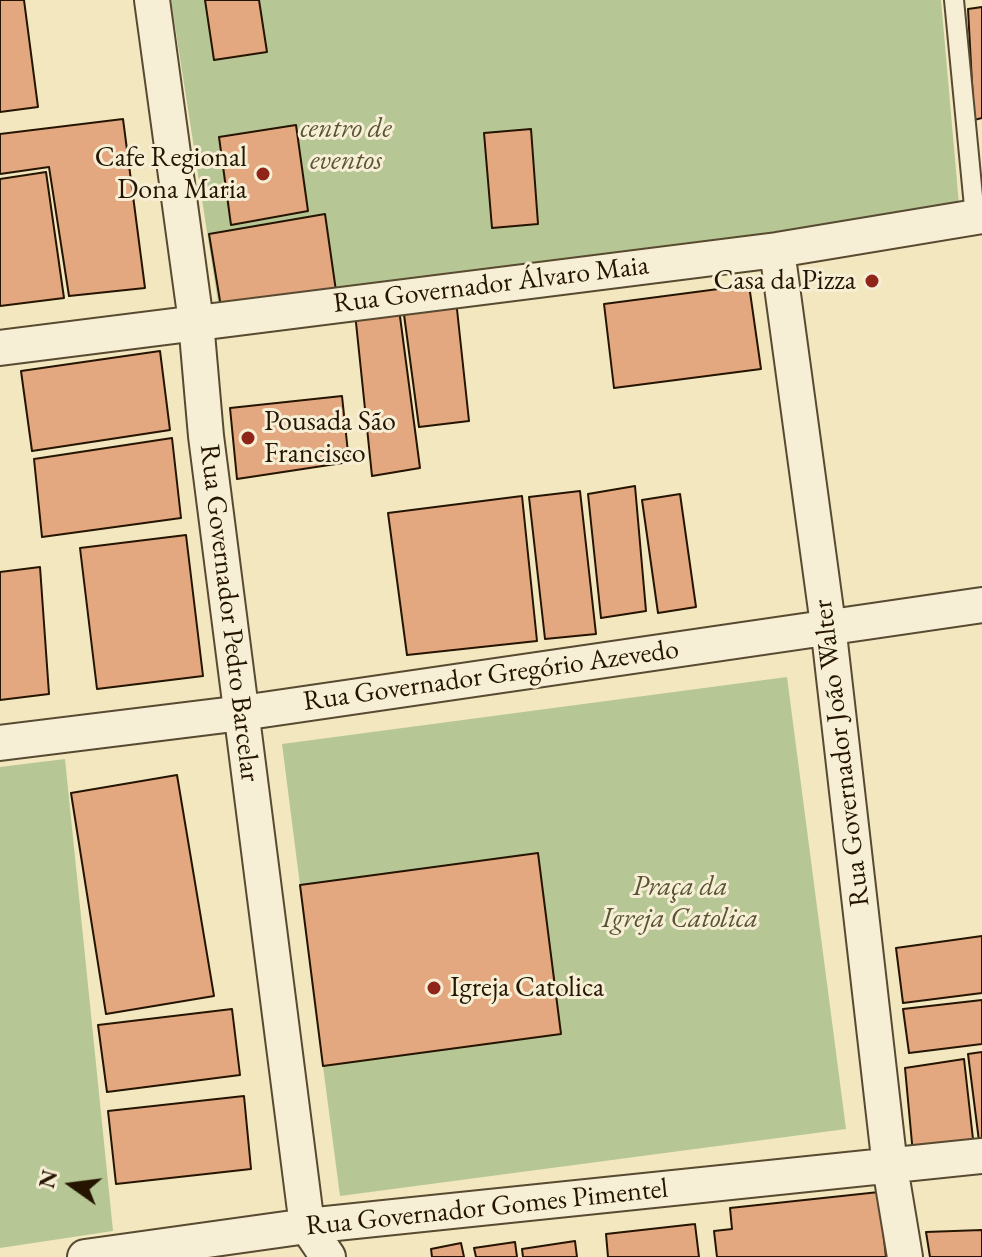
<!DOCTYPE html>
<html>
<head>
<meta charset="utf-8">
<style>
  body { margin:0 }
  #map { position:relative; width:982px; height:1257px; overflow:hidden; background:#f2e7bf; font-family:"EB Garamond",serif }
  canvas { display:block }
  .north { position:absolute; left:32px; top:1145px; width:80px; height:80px; -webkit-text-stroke:6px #f7efd5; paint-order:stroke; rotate:284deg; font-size:22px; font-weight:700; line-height:32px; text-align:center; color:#251500 }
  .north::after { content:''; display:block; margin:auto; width:28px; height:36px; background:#251500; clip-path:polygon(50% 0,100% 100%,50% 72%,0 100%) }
</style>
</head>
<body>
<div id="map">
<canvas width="982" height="1257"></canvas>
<div class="north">N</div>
</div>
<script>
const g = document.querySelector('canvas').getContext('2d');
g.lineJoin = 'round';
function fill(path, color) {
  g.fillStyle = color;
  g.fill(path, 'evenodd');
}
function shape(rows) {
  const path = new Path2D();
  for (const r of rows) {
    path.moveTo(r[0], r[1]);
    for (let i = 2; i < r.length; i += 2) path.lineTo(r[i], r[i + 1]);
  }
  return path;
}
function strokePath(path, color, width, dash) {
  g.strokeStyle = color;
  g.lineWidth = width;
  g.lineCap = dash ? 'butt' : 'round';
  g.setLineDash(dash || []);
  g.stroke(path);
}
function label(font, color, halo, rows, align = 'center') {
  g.font = font + ' "EB Garamond",serif';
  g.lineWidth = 6;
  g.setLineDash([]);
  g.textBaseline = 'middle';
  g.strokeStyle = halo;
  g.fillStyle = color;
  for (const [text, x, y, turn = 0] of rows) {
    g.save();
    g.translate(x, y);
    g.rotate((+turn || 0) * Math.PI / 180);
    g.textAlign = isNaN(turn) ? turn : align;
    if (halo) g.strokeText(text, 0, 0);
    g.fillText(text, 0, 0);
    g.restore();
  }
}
const green = shape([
  [171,0,941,0,960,216,219,309],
  [787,677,846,1129,340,1196,323,1066,561,1033,538,853,300,885,282,744],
  [65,759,113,1231,0,1248,0,767]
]);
const building = shape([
  [0,0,24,0,38,107,0,112,0,0],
  [205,0,259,0,267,52,214,60,205,0],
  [982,7,982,118,974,120,968,9,982,7],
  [123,119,145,288,69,296,49,167,0,174,0,134,123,119],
  [296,125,308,211,231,225,219,137,296,125],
  [531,129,538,224,492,228,484,133,531,129],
  [46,172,64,298,0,306,0,179,46,172],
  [325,214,336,291,221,307,209,234,325,214],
  [749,285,761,369,614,388,604,304,749,285],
  [456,300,469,421,419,427,403,307,456,300],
  [399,309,420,468,372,476,355,313,399,309],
  [160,351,170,430,32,451,21,371,160,351],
  [342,396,349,462,237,479,230,408,342,396],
  [172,438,181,518,42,537,34,459,172,438],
  [635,486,646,611,601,618,588,494,635,486],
  [580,491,596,634,545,639,529,497,580,491],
  [680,494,696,607,658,613,642,500,680,494],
  [522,496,537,641,407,655,388,513,522,496],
  [186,535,203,676,97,689,80,548,186,535],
  [40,567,49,694,0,700,0,572,40,567],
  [177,775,214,996,106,1014,71,793,177,775],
  [538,853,561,1034,323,1066,300,885,538,853],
  [982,936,982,993,903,1003,896,948,982,936],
  [982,1000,982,1044,909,1053,903,1009,982,1000],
  [232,1009,240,1075,107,1092,98,1025,232,1009],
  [982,1052,982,1140,979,1141,968,1054,982,1052],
  [964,1059,974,1148,913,1154,905,1068,964,1059],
  [244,1096,251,1169,116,1184,108,1111,244,1096],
  [879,1192,886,1257,717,1257,714,1231,732,1229,730,1208,879,1192],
  [695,1224,699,1257,608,1257,606,1234,695,1224],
  [982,1230,982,1257,930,1257,926,1232,982,1230],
  [575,1241,577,1257,523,1257,522,1249,575,1241],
  [515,1242,517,1257,476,1257,474,1248,515,1242],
  [461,1243,464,1257,432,1257,431,1249,461,1243]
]);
const lane = shape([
  [954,0,975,217]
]);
const street = shape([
  [152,0,196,322,206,436,307,1226,328,1257],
  [777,250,828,625,890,1167,905,1257],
  [0,348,777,250,982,216],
  [0,743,242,713,982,605],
  [85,1257,307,1226,982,1156]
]);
const markers = [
  [263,174,8,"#8f2418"],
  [872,281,8,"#8f2418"],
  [248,438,8,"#8f2418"],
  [434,988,8,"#8f2418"]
];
const parkNames = [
  ["centro de",346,129],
  ["eventos",346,161],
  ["Praça da",680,887],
  ["Igreja Catolica",680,919]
];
const poiNames = [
  ["Cafe Regional",247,158],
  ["Dona Maria",247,190],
  ["Casa da Pizza",856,281],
  ["Pousada São",264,422,"left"],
  ["Francisco",264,454,"left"],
  ["Igreja Catolica",450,988,"left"]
];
const streetNames = [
  ["Rua Governador Álvaro Maia",491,285,-7],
  ["Rua Governador Pedro Barcelar",229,613,83],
  ["Rua Governador Gregório Azevedo",491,676,-8],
  ["Rua Governador João Walter",842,753,-97],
  ["Rua Governador Gomes Pimentel",487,1208,-6]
];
fill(green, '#b7c695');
fill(building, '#e4a881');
strokePath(building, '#251500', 2);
strokePath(lane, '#584a30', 22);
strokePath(street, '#584a30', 38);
strokePath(lane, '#f7efd5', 18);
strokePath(street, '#f7efd5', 34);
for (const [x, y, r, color] of markers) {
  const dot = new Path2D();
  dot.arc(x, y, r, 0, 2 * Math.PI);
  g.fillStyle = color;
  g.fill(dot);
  strokePath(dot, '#f7efd5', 3);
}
label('italic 28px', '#585334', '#f7efd5', parkNames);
label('28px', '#251500', '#f7efd5', poiNames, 'right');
label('28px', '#251500', '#f7efd5', streetNames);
</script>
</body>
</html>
